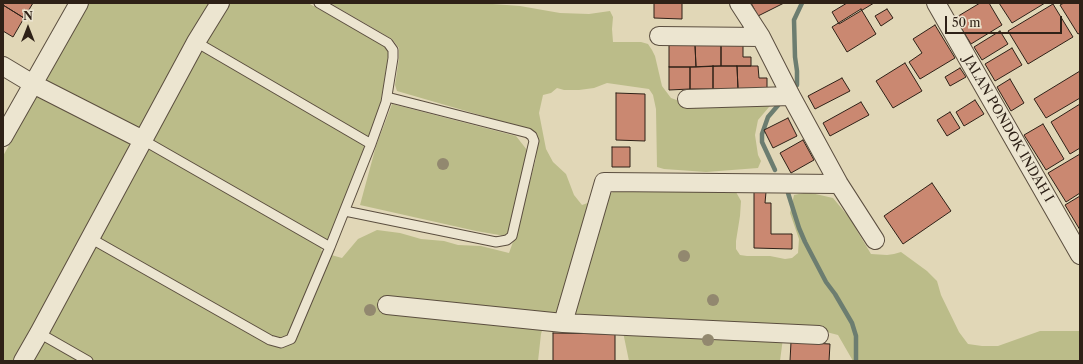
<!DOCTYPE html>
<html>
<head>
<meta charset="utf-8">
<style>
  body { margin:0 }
  #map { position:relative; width:1083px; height:364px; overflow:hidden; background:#e1d7b7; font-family:"Libre Caslon Text",serif }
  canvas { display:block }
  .frame { position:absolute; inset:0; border:4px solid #2e2117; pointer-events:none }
  .north { position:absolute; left:8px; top:8px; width:40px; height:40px; -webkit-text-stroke:3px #ece5d0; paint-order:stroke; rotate:0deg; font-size:11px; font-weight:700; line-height:16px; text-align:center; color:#2e2117 }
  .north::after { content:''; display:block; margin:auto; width:14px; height:18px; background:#2e2117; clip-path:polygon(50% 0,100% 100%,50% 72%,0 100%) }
  .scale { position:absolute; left:945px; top:16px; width:117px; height:18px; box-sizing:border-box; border:2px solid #2e2117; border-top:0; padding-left:5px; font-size:12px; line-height:14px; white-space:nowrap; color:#2e2117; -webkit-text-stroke:3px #ece5d0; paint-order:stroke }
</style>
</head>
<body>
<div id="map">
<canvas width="1083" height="364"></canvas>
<div class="frame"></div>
<div class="north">N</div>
<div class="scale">50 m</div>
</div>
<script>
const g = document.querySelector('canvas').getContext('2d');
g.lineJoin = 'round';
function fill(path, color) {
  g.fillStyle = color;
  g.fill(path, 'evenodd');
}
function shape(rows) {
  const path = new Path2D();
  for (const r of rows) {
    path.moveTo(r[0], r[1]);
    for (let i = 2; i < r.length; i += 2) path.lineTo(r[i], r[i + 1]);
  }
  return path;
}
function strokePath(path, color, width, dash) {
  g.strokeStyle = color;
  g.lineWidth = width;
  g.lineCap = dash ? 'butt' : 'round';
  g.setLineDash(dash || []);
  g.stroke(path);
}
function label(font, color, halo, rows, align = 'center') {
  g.font = font + ' "Libre Caslon Text",serif';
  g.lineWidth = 3;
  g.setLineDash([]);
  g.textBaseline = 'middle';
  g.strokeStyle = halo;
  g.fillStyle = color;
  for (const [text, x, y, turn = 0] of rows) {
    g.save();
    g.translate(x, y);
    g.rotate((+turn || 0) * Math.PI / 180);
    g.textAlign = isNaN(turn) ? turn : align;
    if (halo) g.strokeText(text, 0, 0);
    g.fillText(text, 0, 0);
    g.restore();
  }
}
const green = shape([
  [89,3,308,3,385,46,388,52,388,57,381,101,367,143,327,242,321,250,324,253,342,258,358,239,377,230,400,233,421,239,444,241,458,245,481,246,509,253,518,228,536,158,537,137,497,120,397,91,395,85,399,58,399,48,392,39,330,3,479,3,520,6,560,13,589,14,610,11,613,17,612,29,613,42,641,42,648,44,652,50,655,56,662,86,671,98,685,103,775,103,769,107,758,120,755,135,758,155,761,161,758,168,706,172,664,169,657,167,656,109,653,95,649,89,607,83,594,88,579,90,564,90,557,88,551,93,543,95,539,113,546,149,553,162,566,174,574,195,582,205,608,196,614,191,621,189,736,192,741,201,740,216,736,241,736,249,740,255,747,256,770,256,785,259,792,258,798,253,799,239,790,213,794,195,804,193,811,193,833,198,853,222,856,229,871,254,887,255,894,254,901,252,927,271,937,281,941,295,959,332,968,344,982,346,998,346,1040,331,1080,331,1080,361,853,361,838,335,807,327,783,338,780,361,629,361,623,332,543,327,541,334,538,361,3,361,3,156],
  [392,104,516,136,527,150,510,231,505,236,476,231,360,205,376,146]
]);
const stream = shape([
  [797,85,797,71,795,57,794,20,802,3],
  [775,170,762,142,762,134,768,117,780,103],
  [788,193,799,228,805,242,826,282,835,294,852,323,856,336,856,361]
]);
const building = shape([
  [3,3,33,3,24,18,3,5,3,3],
  [654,3,682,3,682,19,654,18,654,3],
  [751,3,784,3,758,16,751,3],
  [847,3,874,3,839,24,832,12,847,3],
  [980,3,989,3,1002,25,971,44,955,18,980,3],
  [999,3,1045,3,1012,23,999,3],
  [1064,3,1080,3,1080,33,1078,34,1060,5,1064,3],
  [1053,4,1073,37,1028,64,1008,31,1053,4],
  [3,5,24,18,13,37,3,31,3,5],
  [861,9,876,34,847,52,832,27,861,9],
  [887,9,893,18,881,26,875,16,887,9],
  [935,25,955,58,920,79,909,62,922,53,913,39,935,25],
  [1000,31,1008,44,982,60,974,47,1000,31],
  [721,44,743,44,743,57,751,57,751,66,721,66,721,44],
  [721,44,721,66,696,67,695,45,721,44],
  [669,45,695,45,696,67,669,67,669,45],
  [1012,48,1022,65,995,81,985,64,1012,48],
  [905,63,922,91,893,108,876,81,905,63],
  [713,66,713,89,690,89,690,67,713,66],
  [713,66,737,66,738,89,713,89,713,66],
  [737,66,758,66,759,78,767,78,767,88,738,89,737,66],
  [669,67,690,67,690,89,669,90,669,67],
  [960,68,966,77,950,86,945,77,960,68],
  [1080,71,1080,98,1046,118,1034,99,1080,71],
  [842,78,850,91,815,109,808,96,842,78],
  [1010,79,1024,103,1011,111,997,87,1010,79],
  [616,93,645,94,645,141,616,140,616,93],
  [975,100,984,114,964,126,956,112,975,100],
  [861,102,869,115,830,136,823,123,861,102],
  [1080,104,1080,148,1070,154,1051,122,1080,104],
  [950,112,960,128,947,136,937,120,950,112],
  [788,118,797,136,773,148,764,130,788,118],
  [1043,124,1064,159,1046,170,1024,135,1043,124],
  [803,140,814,160,791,173,780,153,803,140],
  [612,147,630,147,630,167,612,167,612,147],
  [1080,154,1080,193,1066,202,1048,173,1080,154],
  [932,183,951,211,903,244,884,216,932,183],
  [754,192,766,192,765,203,771,203,771,234,792,234,792,249,754,248,754,192],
  [1080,196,1080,230,1065,205,1080,196],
  [553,333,615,334,615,361,553,361,553,333],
  [791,342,830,344,829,361,790,361,791,342]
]);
const lane = shape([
  [196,42,371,144],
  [143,140,330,247],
  [345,211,496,242,507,240,512,236,534,141,532,136,528,133,387,97],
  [90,238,270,340,281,343,291,339,330,247,371,144,386,102,393,58,393,50,388,43,319,3],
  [39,333,88,361]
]);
const street = shape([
  [739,3,761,37,791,96,839,184,875,240],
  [936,3,1080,255],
  [659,36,761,37],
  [3,66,33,84,143,140],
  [687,99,791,96],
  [3,137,79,3],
  [387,305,563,323,819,335],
  [563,323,604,182,839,184],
  [23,361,39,333,196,42,220,3]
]);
const trees = [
  [443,164],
  [684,256],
  [713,300],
  [370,310],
  [708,340]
];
const streetNames = [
  ["JALAN PONDOK INDAH I",1008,129,60]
];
fill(green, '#bbbc89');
strokePath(stream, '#6c7d70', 4.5);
fill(building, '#ca8871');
strokePath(building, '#2e2117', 1);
strokePath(lane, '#5b4e3f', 11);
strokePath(street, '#5b4e3f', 20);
strokePath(lane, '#ece5d0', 9);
strokePath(street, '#ece5d0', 18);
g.fillStyle = '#92886f';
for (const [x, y] of trees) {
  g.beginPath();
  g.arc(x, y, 6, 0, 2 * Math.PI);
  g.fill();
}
label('13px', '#2e2117', '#ece5d0', streetNames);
</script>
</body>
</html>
